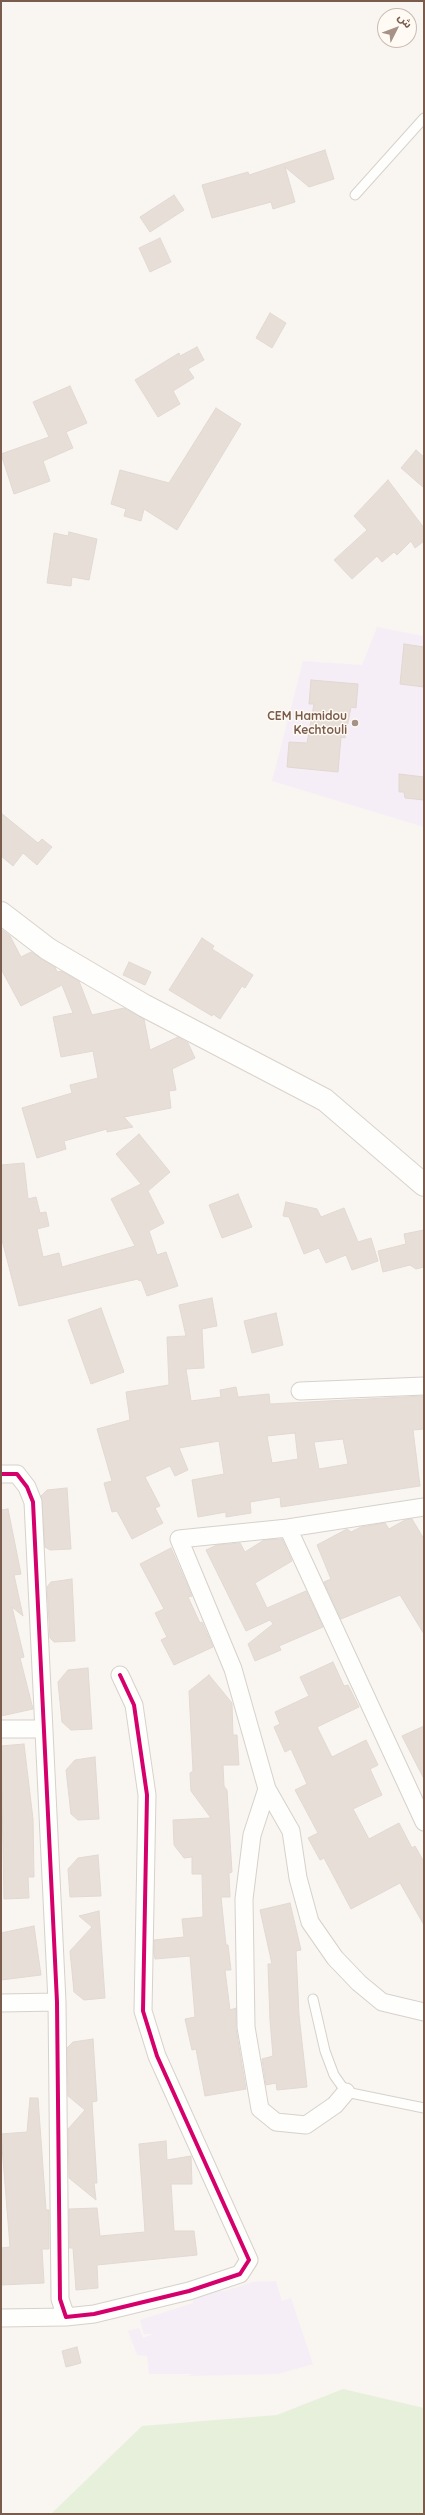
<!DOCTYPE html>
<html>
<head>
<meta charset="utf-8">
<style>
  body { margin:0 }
  #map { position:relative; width:425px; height:2515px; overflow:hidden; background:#f9f5f0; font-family:Quicksand,"Noto Sans Arabic",sans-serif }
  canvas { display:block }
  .frame { position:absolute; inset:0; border:2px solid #7a5c4d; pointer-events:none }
  .north { position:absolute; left:377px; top:8px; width:40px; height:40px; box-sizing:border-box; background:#fffaf3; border:1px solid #cabbb1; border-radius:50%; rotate:48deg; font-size:11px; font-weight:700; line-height:16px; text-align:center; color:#7a5c4d }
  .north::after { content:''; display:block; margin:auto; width:14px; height:18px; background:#a69286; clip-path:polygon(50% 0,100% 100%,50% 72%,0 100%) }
</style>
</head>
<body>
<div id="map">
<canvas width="425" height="2515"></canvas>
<div class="frame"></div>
<div class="north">ش</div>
</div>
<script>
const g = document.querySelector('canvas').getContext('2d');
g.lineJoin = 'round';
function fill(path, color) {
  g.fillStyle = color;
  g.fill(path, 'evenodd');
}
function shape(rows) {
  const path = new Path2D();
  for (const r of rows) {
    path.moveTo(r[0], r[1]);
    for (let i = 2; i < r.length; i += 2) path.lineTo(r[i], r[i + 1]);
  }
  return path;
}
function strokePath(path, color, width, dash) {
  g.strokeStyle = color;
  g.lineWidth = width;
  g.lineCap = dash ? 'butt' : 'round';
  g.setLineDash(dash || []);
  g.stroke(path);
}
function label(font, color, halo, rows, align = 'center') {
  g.font = font + ' Quicksand,sans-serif';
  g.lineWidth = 3;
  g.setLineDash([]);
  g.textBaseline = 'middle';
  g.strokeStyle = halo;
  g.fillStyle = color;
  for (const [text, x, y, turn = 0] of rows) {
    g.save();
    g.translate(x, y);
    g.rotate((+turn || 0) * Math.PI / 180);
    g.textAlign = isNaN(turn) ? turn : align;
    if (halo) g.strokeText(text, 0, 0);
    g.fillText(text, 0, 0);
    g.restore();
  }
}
const education = shape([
  [377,627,424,636,424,827,272,781,303,661,362,665],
  [276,2281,282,2301,291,2298,313,2364,278,2374,187,2376,193,2374,149,2374,147,2356,137,2355,128,2331,139,2328,143,2338,154,2334,144,2334,140,2320,193,2303,193,2297,212,2291,225,2291,253,2282]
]);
const green = shape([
  [343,2389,424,2408,424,2514,51,2514,142,2426,277,2415]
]);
const building = shape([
  [325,150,334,179,309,187,285,167,295,202,273,209,271,202,212,218,202,185,248,172,249,175,325,150],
  [174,195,184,210,150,232,140,217,174,195],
  [160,238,171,262,150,272,139,248,160,238],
  [270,313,286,323,272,348,256,338,270,313],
  [197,347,204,360,188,369,194,378,173,391,180,404,158,417,135,380,179,353,180,356,197,347],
  [70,386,87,423,66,432,73,448,43,461,50,481,14,494,1,454,49,437,33,402,70,386],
  [216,408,241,424,177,530,144,509,141,521,124,516,126,509,111,504,120,470,169,483,216,408],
  [416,450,424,457,424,488,401,468,416,450],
  [388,480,424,528,424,541,415,548,411,541,397,555,394,552,382,562,377,556,352,579,334,560,367,530,354,516,388,480],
  [69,532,97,539,89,580,72,577,71,586,47,583,54,533,68,536,69,532],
  [404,644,424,647,424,687,400,684,404,644],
  [311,680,358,684,356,708,351,707,345,738,341,737,338,772,287,767,289,742,307,743,314,704,309,704,311,680],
  [399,774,424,777,424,800,405,798,404,792,399,792,399,774],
  [1,813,38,843,42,839,52,847,37,865,23,853,13,866,1,856,1,813],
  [1,929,10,936,21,957,31,952,55,967,57,972,61,971,79,981,92,1015,124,1008,144,1019,150,1050,178,1037,188,1043,195,1058,172,1069,176,1090,169,1091,171,1108,124,1117,133,1127,107,1132,107,1129,64,1141,66,1149,37,1158,22,1108,72,1093,70,1085,98,1078,93,1051,61,1057,53,1017,73,1013,62,985,21,1006,1,969,1,929],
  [202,938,214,946,212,949,253,975,245,988,242,986,220,1019,213,1014,212,1016,169,990,202,938],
  [129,962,151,972,145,985,123,975,129,962],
  [139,1134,170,1172,148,1191,164,1223,149,1231,157,1255,166,1252,178,1286,147,1296,141,1280,139,1281,138,1279,19,1306,1,1236,1,1165,24,1163,28,1199,36,1197,40,1213,46,1212,49,1226,37,1229,43,1257,59,1253,62,1267,135,1246,111,1199,141,1184,116,1154,139,1134],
  [238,1194,252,1227,222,1238,209,1205,238,1194],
  [286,1202,317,1209,321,1217,344,1208,358,1242,371,1238,378,1261,352,1270,346,1255,326,1263,319,1248,304,1254,289,1217,283,1216,286,1202],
  [424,1230,424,1267,416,1269,410,1265,383,1272,378,1251,406,1244,404,1234,424,1230],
  [212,1298,217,1326,202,1329,204,1368,186,1369,191,1401,221,1397,220,1390,236,1387,238,1397,269,1394,270,1404,424,1396,424,1429,413,1430,420,1486,281,1507,280,1497,250,1502,251,1513,226,1517,226,1512,198,1517,192,1480,224,1474,219,1441,179,1448,188,1470,175,1476,170,1466,145,1477,160,1506,155,1508,163,1523,132,1539,117,1511,112,1512,104,1483,112,1481,97,1429,130,1420,126,1392,169,1385,167,1337,186,1336,179,1305,212,1298],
  [295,1433,298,1459,272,1463,267,1436,295,1433],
  [343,1439,348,1464,319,1469,314,1442,343,1439],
  [101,1308,124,1372,91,1384,68,1320,101,1308],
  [276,1313,283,1345,252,1353,244,1321,276,1313],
  [67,1488,71,1549,50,1550,45,1547,41,1496,47,1490,67,1488],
  [8,1509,21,1574,14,1575,23,1616,12,1607,24,1657,20,1658,33,1709,1,1716,1,1510,8,1509],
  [412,1519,424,1539,424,1634,400,1595,341,1619,324,1582,331,1579,317,1545,347,1529,351,1532,361,1527,385,1523,389,1529,405,1520,412,1519],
  [282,1539,292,1561,255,1583,267,1608,306,1591,323,1627,279,1646,281,1650,255,1661,248,1644,273,1624,270,1620,246,1631,206,1550,217,1545,240,1543,245,1552,264,1540,282,1539],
  [171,1548,192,1596,188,1597,200,1623,202,1622,213,1647,174,1665,161,1640,167,1637,155,1613,164,1609,140,1564,171,1548],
  [72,1579,75,1641,54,1642,50,1638,47,1587,51,1582,72,1579],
  [333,1662,344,1686,348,1685,359,1707,317,1727,332,1757,366,1740,378,1765,370,1769,382,1795,353,1809,369,1839,399,1823,412,1848,415,1846,424,1862,424,1925,400,1883,351,1909,324,1858,320,1860,308,1838,318,1833,295,1790,307,1784,291,1749,285,1752,274,1727,280,1724,275,1712,309,1696,300,1677,333,1662],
  [88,1668,92,1729,71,1730,62,1722,58,1682,68,1670,88,1668],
  [209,1675,232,1703,233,1735,237,1735,239,1765,223,1765,224,1786,227,1790,232,1872,229,1873,230,1897,221,1897,226,1945,228,1945,231,1970,225,1970,230,2010,236,2008,236,2029,246,2089,205,2096,196,2049,192,2050,185,2019,195,2017,190,1956,155,1959,154,1953,154,1940,184,1937,182,1919,203,1917,202,1874,192,1874,192,1857,184,1858,174,1845,173,1820,211,1818,191,1791,190,1773,193,1771,189,1691,209,1675],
  [424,1726,424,1779,402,1736,424,1726],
  [24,1744,33,1819,34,1877,28,1877,29,1898,4,1899,1,1746,24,1744],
  [95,1757,99,1819,78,1820,71,1814,66,1770,75,1760,95,1757],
  [98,1855,101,1896,70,1897,68,1869,78,1858,98,1855],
  [290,1903,301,1950,296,1951,299,2015,307,2087,277,2090,276,2083,266,2085,262,2059,273,2056,270,2020,268,1964,272,1964,260,1910,290,1903],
  [99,1911,105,1998,84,2000,74,1992,70,1951,92,1927,79,1916,99,1911],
  [34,1926,41,1975,1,1980,1,1933,34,1926],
  [93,2039,97,2101,92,2102,97,2183,94,2183,96,2200,69,2178,68,2129,85,2110,68,2096,67,2048,73,2042,93,2039],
  [30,2098,38,2098,46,2210,49,2210,49,2249,42,2249,44,2283,1,2285,1,2248,10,2247,1,2134,27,2132,30,2098],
  [166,2141,167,2160,191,2156,192,2184,171,2184,174,2231,194,2231,197,2255,97,2265,98,2288,76,2290,73,2248,69,2248,69,2209,97,2208,100,2236,145,2232,139,2144,166,2141],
  [77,2347,81,2363,66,2367,62,2351,77,2347]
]);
const lane = shape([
  [355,195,424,118],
  [313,1999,325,2051,334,2075,346,2092,424,2108]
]);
const street = shape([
  [300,1391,424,1386],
  [1,1474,17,1474,27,1487,33,1502,57,2002,60,2299,66,2317,94,2314,189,2291,240,2274,249,2260,157,2056,143,2011,147,1795,134,1705,120,1675],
  [424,1507,288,1528,179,1539,233,1669,267,1789,291,1831,298,1878,310,1922,335,1958,359,1983,382,2002,424,2012],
  [288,1528,424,1822],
  [1,1729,43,1729],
  [267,1789,252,1835,244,1899,246,2027,260,2109,276,2122,306,2125,335,2105,346,2092],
  [1,2003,57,2002],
  [1,2318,66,2317]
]);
const secondary = shape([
  [1,913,48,949,145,1006,325,1100,424,1185]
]);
const cycleway = shape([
  [1,1474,17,1474,27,1487,33,1502,57,2002,60,2299,66,2317,94,2314,189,2291,240,2274,249,2260,157,2056,143,2011,147,1795,134,1705,120,1675]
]);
const markers = [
  [355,723,4,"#a69286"]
];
const poiNames = [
  ["CEM Hamidou",347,716],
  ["Kechtouli",347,730]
];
fill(education, '#f6eef6');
fill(green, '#e7f0db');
fill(building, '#e6ded7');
strokePath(building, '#e2d8d2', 1);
strokePath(lane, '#d7d1cb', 11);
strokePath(street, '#d7d1cb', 19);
strokePath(secondary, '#d9d2cb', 24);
strokePath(lane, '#fefefd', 9);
strokePath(street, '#fefefd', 17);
strokePath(secondary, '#fefefd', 22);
strokePath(cycleway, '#d6006c', 4);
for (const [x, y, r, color] of markers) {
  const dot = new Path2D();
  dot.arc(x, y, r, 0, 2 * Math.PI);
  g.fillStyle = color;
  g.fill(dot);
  strokePath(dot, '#fffaf3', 1.5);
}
label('bold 12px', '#7a5c4d', '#fffaf3', poiNames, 'right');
</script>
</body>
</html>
